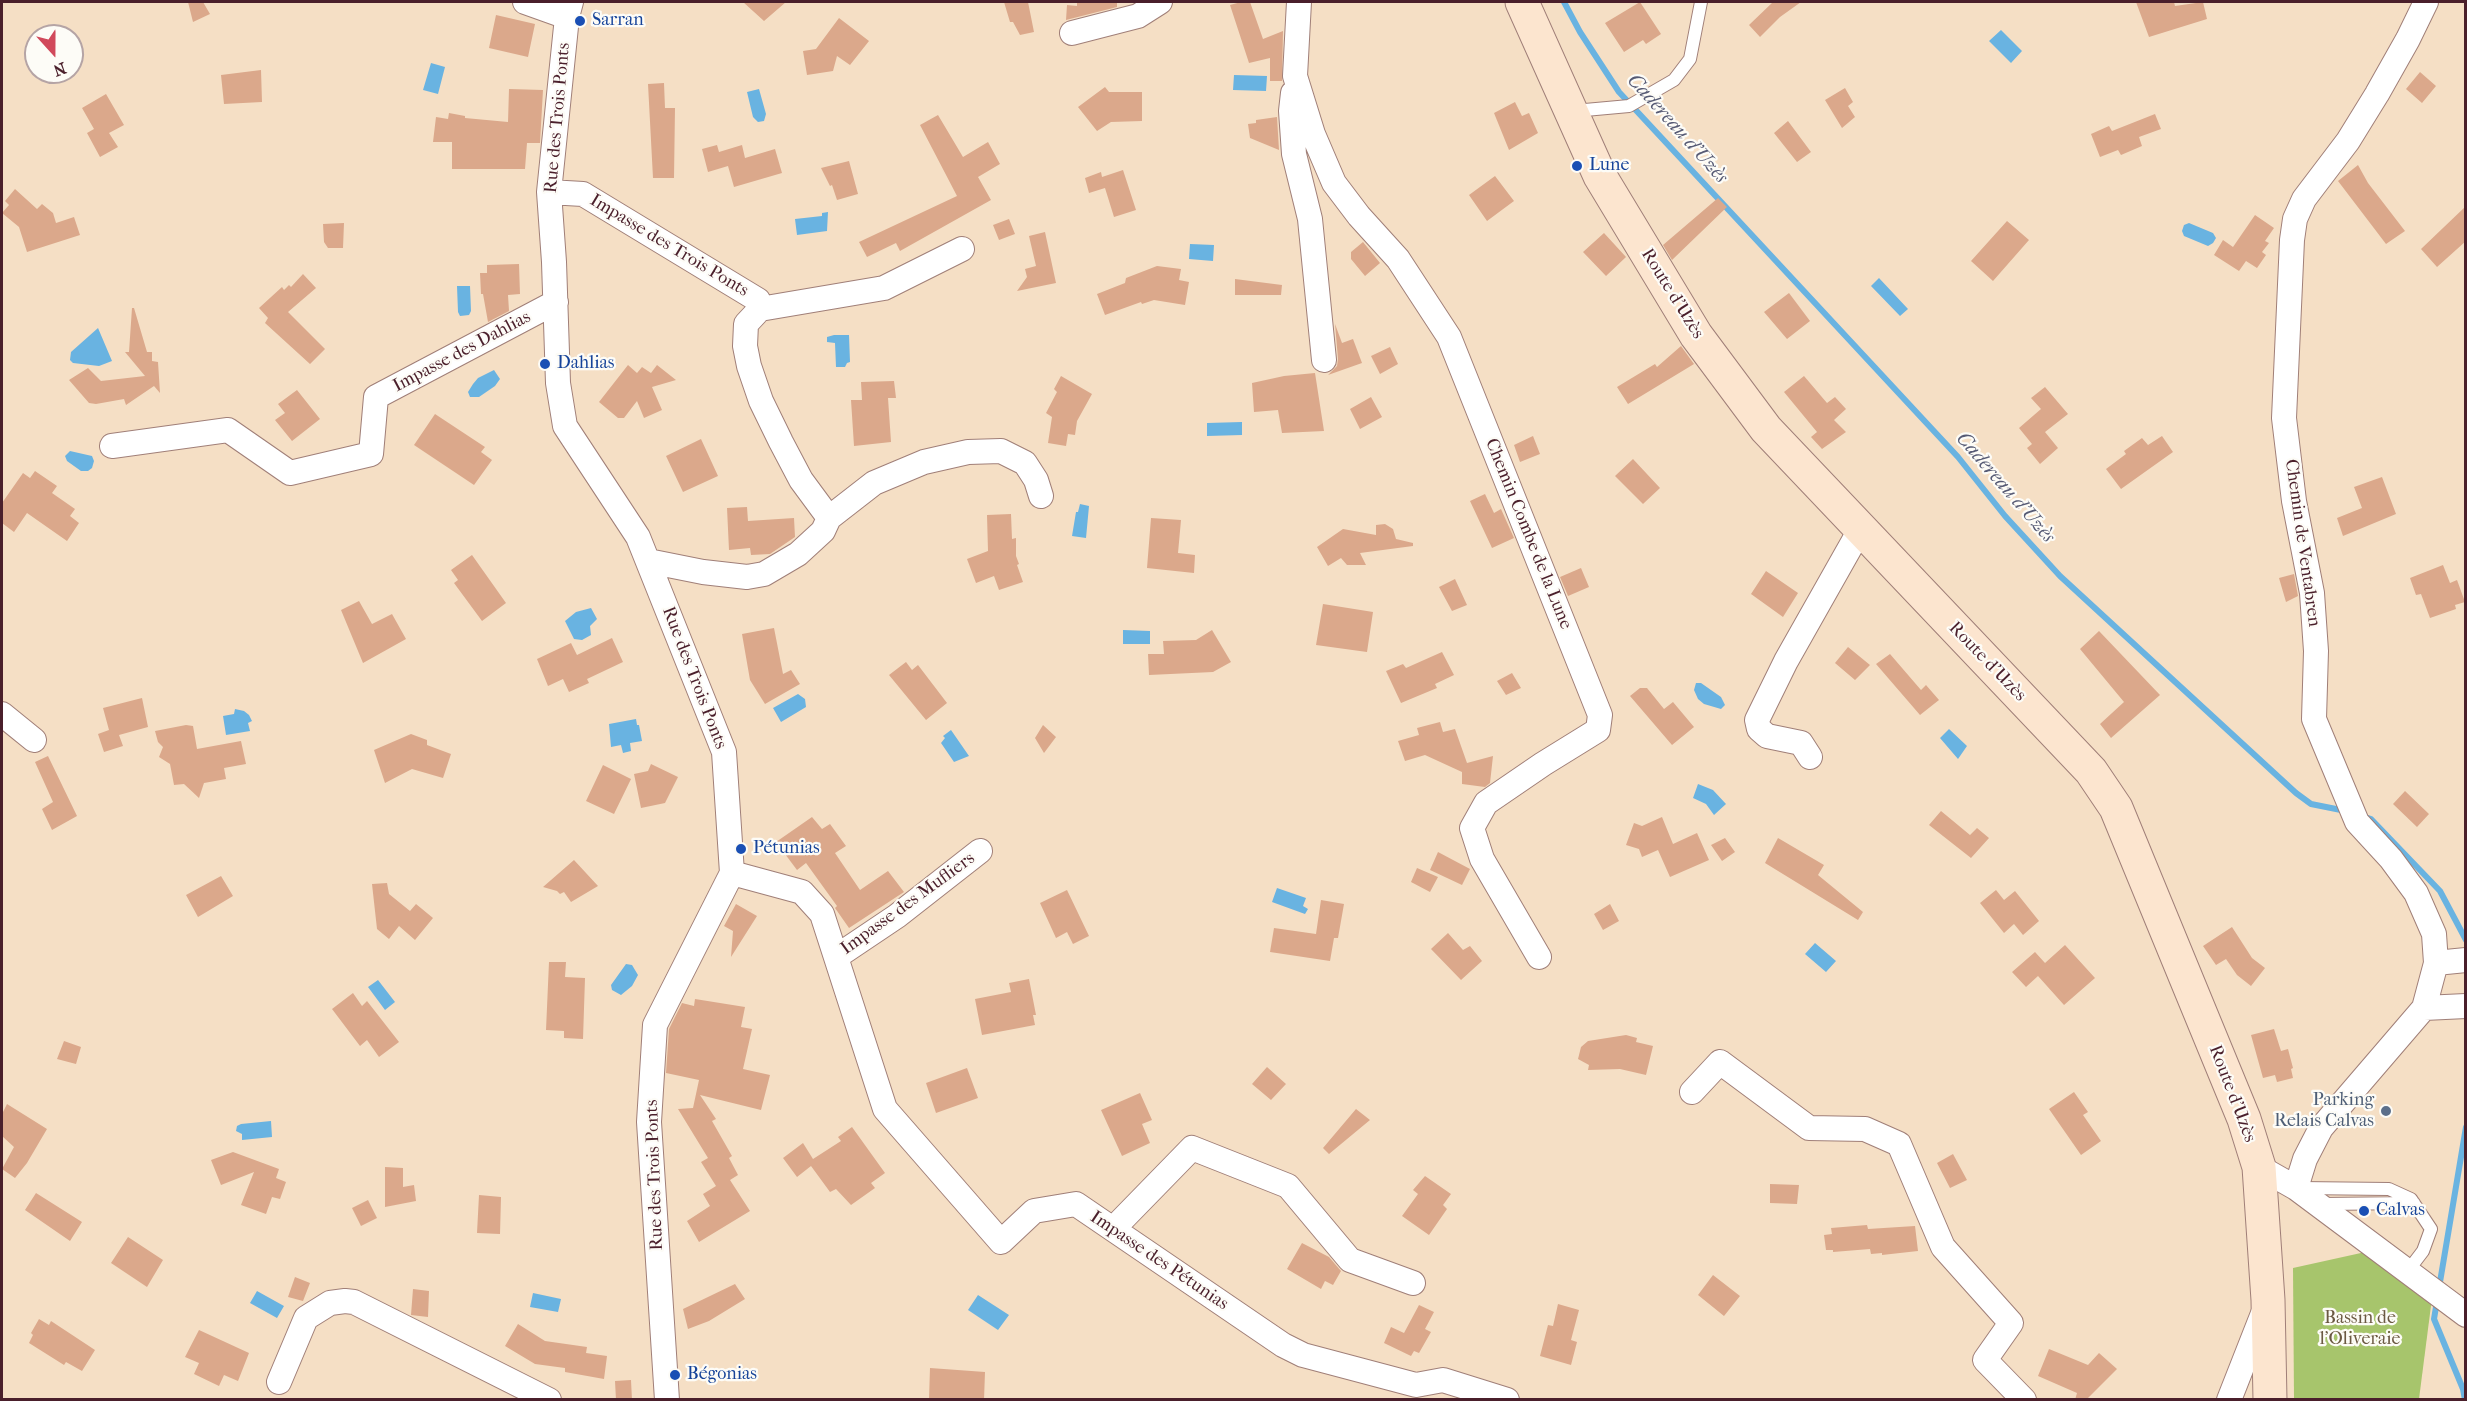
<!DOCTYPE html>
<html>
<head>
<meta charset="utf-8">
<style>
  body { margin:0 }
  #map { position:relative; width:2467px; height:1401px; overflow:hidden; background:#f5dfc5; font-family:"IM FELL French Canon",serif }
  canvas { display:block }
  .frame { position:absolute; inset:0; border:3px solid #4a1f2b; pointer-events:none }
  .north { position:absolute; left:24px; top:24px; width:60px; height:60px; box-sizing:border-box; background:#fdfcf7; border:2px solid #b5a4a5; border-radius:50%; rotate:159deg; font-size:16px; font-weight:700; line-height:24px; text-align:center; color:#4a1f2b }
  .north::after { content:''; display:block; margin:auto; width:21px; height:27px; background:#d1495b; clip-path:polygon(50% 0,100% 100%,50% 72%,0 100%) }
</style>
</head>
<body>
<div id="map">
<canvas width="2467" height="1401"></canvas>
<div class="frame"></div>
<div class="north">N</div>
</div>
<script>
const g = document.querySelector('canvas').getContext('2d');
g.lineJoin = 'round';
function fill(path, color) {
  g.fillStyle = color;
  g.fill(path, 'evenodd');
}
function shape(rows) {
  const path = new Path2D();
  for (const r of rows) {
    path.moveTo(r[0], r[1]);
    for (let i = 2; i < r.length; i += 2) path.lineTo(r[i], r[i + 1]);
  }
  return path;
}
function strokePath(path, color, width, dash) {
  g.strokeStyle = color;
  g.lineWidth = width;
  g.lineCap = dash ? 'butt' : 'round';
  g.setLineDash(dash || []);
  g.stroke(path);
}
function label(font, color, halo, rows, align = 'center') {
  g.font = font + ' "IM FELL French Canon",serif';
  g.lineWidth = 4.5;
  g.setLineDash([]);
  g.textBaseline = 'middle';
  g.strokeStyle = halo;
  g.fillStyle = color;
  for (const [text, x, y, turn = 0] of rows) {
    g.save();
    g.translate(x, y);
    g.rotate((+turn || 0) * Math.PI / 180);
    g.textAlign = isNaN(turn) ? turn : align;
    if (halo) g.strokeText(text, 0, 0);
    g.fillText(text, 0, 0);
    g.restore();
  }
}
const green = shape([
  [2370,1251,2432,1298,2419,1399,2294,1399,2293,1268]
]);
const water = shape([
  [2001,30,2022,51,2011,63,1989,41],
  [431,63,445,67,438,94,423,90],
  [1234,75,1267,76,1266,91,1233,90],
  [759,89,766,114,764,121,758,122,753,117,747,92],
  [828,212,827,231,797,235,795,219,822,216,822,213],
  [2189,223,2213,233,2216,238,2213,243,2208,246,2184,236,2182,231,2184,225],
  [1190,244,1214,245,1213,261,1189,259],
  [1879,278,1908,309,1900,316,1871,286],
  [457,286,470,286,471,311,469,315,460,316,458,312],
  [98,328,112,361,99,366,73,363,70,360,71,352],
  [834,335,849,335,850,362,847,363,845,367,836,367,835,343,827,342,827,337],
  [494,370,500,379,495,386,479,397,470,397,468,392,473,384,478,378],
  [1242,422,1242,435,1207,436,1207,423],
  [70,451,92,456,94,461,92,468,88,471,81,471,67,461,65,456],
  [1080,504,1089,506,1086,538,1072,536,1076,512,1078,512],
  [591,608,597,619,590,626,591,635,582,640,574,639,565,621,576,612],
  [1123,630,1150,631,1150,644,1123,644],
  [1696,683,1701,683,1721,697,1725,705,1721,709,1704,704,1698,699,1694,690],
  [798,694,805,699,806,707,781,722,773,708],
  [235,709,244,711,249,715,252,721,248,723,250,731,226,735,223,716,234,714],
  [636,719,637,725,639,725,642,741,630,743,631,751,623,753,621,745,611,747,609,724],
  [1949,729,1967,746,1958,759,1940,738],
  [951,730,969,756,954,762,941,743,945,738,943,736],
  [1698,784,1713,790,1726,804,1714,815,1706,804,1693,798],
  [1277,888,1306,898,1303,906,1308,909,1305,914,1272,902],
  [1815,943,1836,961,1826,972,1805,954],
  [626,964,632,965,638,975,632,986,621,995,612,990,611,985],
  [378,980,395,1002,385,1010,368,987],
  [271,1121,272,1137,242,1140,242,1134,236,1131,237,1126,241,1124],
  [257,1291,284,1306,277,1318,250,1303],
  [533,1293,561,1299,558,1312,530,1307],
  [978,1295,1009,1315,998,1330,968,1310]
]);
const stream = shape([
  [1564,2,1580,32,1619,92,1958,457,2005,516,2060,576,2296,793,2311,804,2346,811],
  [2365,817,2371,819,2440,891,2466,940],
  [2439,1288,2466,1127],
  [2437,1301,2434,1319,2463,1389,2465,1400]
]);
const building = shape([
  [188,2,203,2,210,14,193,22],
  [743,2,786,2,764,21],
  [1004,2,1028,2,1034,32,1020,35,1013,22,1010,22],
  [1077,2,1117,2,1117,7,1066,20,1067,5,1077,6],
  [1241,2,1250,2,1263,39,1283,31,1282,81,1270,81,1270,58,1249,63,1230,5],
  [1640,2,1661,34,1646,44,1643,40,1624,52,1605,23],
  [1773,2,1801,2,1780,17,1760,37,1749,25],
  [2136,2,2174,2,2175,6,2203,2,2207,19,2149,37],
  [496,15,535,24,528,57,489,48],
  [839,18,869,41,850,65,837,56,833,71,807,75,803,51,816,49],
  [261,70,262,102,224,104,221,75],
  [2420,72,2436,86,2422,103,2406,89],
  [664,83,665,108,675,108,674,178,653,178,648,84],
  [1105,87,1109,92,1142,92,1142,121,1111,122,1097,131,1078,107],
  [1845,88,1853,102,1848,106,1855,117,1842,128,1825,100],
  [509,89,543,90,540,143,527,143,525,169,452,169,452,142,433,142,436,117,448,119,449,113,465,116,465,118,508,122],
  [106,94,124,125,109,133,118,147,100,157,87,133,94,129,82,108],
  [1515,102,1522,116,1529,113,1538,133,1509,150,1494,113],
  [2155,114,2161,129,2139,137,2142,146,2121,155,2118,150,2100,157,2091,134,2109,126,2112,131],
  [938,115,963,157,988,142,1000,164,978,177,991,200,900,251,896,243,867,257,859,242,957,196,920,125],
  [1277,117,1279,150,1250,138,1248,124,1256,123,1256,120],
  [1788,121,1811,152,1797,162,1774,133],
  [717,145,719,152,742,145,745,158,775,149,782,173,734,187,728,166,708,172,702,149],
  [849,161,858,194,837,200,832,185,830,186,821,168],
  [2358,165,2368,183,2405,231,2386,244,2338,181],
  [1123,170,1136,210,1114,217,1105,188,1089,193,1085,178,1101,172,1102,177],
  [1495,176,1514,201,1487,221,1469,195],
  [15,189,37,209,42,204,53,213,56,223,74,217,80,235,27,252,19,227,2,213,9,205,5,201],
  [1718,198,1727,207,1672,260,1663,245],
  [2466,206,2466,241,2437,267,2421,249],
  [2255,215,2274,228,2265,241,2269,243,2262,252,2266,255,2257,268,2246,261,2239,271,2214,255,2223,240,2233,247],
  [1009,219,1015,234,999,240,993,225],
  [2007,221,2029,240,1993,281,1971,261],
  [344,223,343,248,328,248,324,242,323,224],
  [1045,232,1056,283,1017,291,1027,277,1025,269,1036,266,1029,236],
  [1604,233,1626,257,1606,276,1583,252],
  [1363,242,1380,263,1365,276,1351,259,1351,252],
  [519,264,520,294,508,295,509,311,488,322,483,294,481,294,480,273,487,273,487,265],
  [1157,266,1181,269,1179,280,1189,282,1185,305,1154,300,1142,304,1141,302,1105,315,1097,294,1125,283,1126,278],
  [303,274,316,288,288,312,325,349,310,364,265,323,268,318,259,308,282,287,284,290,289,285,291,287],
  [1235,279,1282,285,1281,295,1235,295],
  [1789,293,1810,321,1787,339,1764,312],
  [132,308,134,308,147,352,152,352,152,361,158,362,160,393,154,386,126,405,124,399,96,404,89,403,69,380,88,368,101,381,145,376,125,352,129,352],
  [1335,324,1342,343,1353,339,1362,363,1328,375,1337,366,1338,359],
  [1681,346,1694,364,1628,404,1617,387,1655,364,1657,367],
  [1390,347,1398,364,1380,374,1371,356],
  [628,365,637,373,642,367,651,373,657,365,676,380,652,387,662,410,644,418,637,401,624,418,618,418,599,402],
  [1315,373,1324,431,1282,433,1278,410,1254,412,1252,383,1284,376],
  [1061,376,1092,394,1077,421,1075,435,1068,434,1066,446,1048,443,1052,417,1046,413,1057,392,1054,389],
  [1804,376,1827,403,1835,397,1846,409,1834,420,1846,432,1822,449,1811,437,1817,432,1784,392],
  [894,381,896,398,888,398,891,442,854,446,851,400,862,400,861,382],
  [2045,387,2068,414,2045,432,2058,448,2040,464,2027,448,2032,444,2019,428,2041,409,2031,398],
  [297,390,320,419,292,441,275,420,285,413,278,404],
  [1371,397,1382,417,1360,429,1350,409],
  [435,414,485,447,481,452,492,460,474,485,414,445],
  [1533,436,1540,454,1520,462,1514,445],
  [2162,436,2173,452,2121,489,2106,469,2126,454,2124,451,2142,438,2148,445],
  [701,439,718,476,683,492,666,456],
  [1633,459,1660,488,1643,504,1615,476],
  [35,471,57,486,52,493,75,509,70,516,79,523,67,541,27,513,14,532,2,523,2,503,23,473,30,478],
  [2382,477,2396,514,2343,536,2337,518,2362,508,2354,487],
  [1485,494,1494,513,1501,509,1514,538,1492,548,1470,501],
  [747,507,748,521,794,518,795,537,770,554,751,555,750,548,729,550,727,508],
  [1011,514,1012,539,1016,538,1016,556,1019,564,1017,565,1023,582,999,590,994,576,976,583,967,559,988,551,987,515],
  [1151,518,1181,520,1178,553,1195,555,1194,573,1147,568],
  [1385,524,1393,529,1396,539,1413,543,1413,546,1360,553,1366,565,1347,565,1341,558,1328,566,1317,547,1343,529,1376,535,1376,525],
  [472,555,506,603,482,621,454,583,458,580,451,570],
  [2443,565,2450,583,2457,580,2465,602,2455,605,2456,609,2430,618,2421,594,2416,595,2410,578],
  [1581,568,1589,587,1568,596,1560,577],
  [1766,571,1798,593,1783,617,1751,594],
  [2294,574,2298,596,2286,602,2279,578],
  [1455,579,1467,605,1452,611,1439,587],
  [359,601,372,624,392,614,406,639,363,663,341,610],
  [1323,604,1373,612,1367,652,1316,645],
  [774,628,783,674,791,670,800,684,765,704,750,680,742,634],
  [1212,630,1231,662,1213,672,1149,675,1148,654,1164,654,1163,641,1196,640],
  [2099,631,2160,695,2111,738,2100,724,2124,702,2080,649],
  [612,638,623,662,587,679,589,683,569,692,563,679,548,686,537,659,571,643,577,655],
  [1848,647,1870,665,1855,680,1835,663],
  [1442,652,1454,675,1435,684,1437,688,1401,703,1386,671,1403,664,1406,668],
  [1890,654,1921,690,1926,685,1939,700,1920,715,1876,664],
  [906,662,912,670,918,665,947,703,926,720,889,675],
  [1512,673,1521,688,1506,695,1497,681],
  [1640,688,1647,688,1664,709,1673,702,1694,727,1672,745,1630,696],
  [142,698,148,727,119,735,123,746,104,752,98,734,109,730,103,708],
  [1440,722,1443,732,1455,729,1467,763,1493,756,1490,783,1485,787,1462,784,1462,772,1425,755,1405,761,1398,741,1419,735,1417,728],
  [186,725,193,726,197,749,241,741,246,764,224,768,226,779,204,783,199,798,184,784,174,785,170,764,159,757,163,747,158,742,155,731],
  [1043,725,1056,737,1044,753,1035,738],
  [411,734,427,740,427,745,451,754,443,778,412,769,385,783,374,750],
  [48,756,77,816,52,830,42,809,53,802,35,762],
  [651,764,678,777,665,803,641,808,634,774,648,771],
  [603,765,631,779,614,814,586,801],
  [2405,791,2429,814,2417,827,2393,804],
  [1941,811,1970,835,1977,828,1989,838,1971,858,1929,825],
  [812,817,822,829,830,824,846,846,835,853,860,890,888,871,904,892,849,928,835,908,837,906,806,863,797,870,776,842],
  [1662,817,1673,844,1697,833,1709,860,1670,877,1658,850,1642,857,1639,849,1626,845,1634,823,1642,826],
  [1725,838,1735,852,1722,861,1711,845],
  [1778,838,1824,865,1818,875,1863,912,1858,920,1765,863],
  [1438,852,1470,869,1462,885,1430,870],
  [574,860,598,886,571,902,564,892,560,894,557,891,543,887],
  [1417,868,1438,877,1430,892,1411,882],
  [221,876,233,896,198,917,186,895],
  [387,883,389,894,410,911,416,904,433,918,415,940,399,926,389,939,377,929,372,884],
  [1067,890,1089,936,1073,944,1067,932,1056,938,1040,903],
  [1996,890,2004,900,2015,891,2039,921,2023,935,2014,924,2004,933,1980,903],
  [1321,900,1344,904,1338,938,1334,938,1330,961,1270,952,1274,928,1316,934],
  [736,904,757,916,731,957,733,931,724,926],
  [1610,904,1619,921,1603,930,1594,914],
  [2232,927,2252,958,2265,968,2251,986,2237,975,2226,959,2216,965,2203,946],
  [1448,933,1463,950,1470,946,1482,961,1461,980,1431,949],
  [2065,945,2095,978,2064,1005,2038,976,2026,987,2012,972,2035,952,2045,963],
  [549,962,566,962,565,977,585,978,583,1039,564,1038,564,1031,546,1030],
  [1029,979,1036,1015,1033,1015,1035,1025,982,1035,975,999,1011,992,1009,983],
  [353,993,362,1006,367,1001,399,1042,379,1057,367,1040,360,1046,332,1009],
  [695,999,745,1007,741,1027,752,1029,743,1069,770,1075,761,1110,700,1095,716,1119,712,1121,732,1156,729,1158,738,1175,730,1180,750,1211,699,1242,687,1221,710,1206,703,1194,716,1186,701,1162,708,1158,678,1109,693,1108,699,1080,666,1073,669,1029,682,1003,694,1006],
  [2274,1029,2281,1051,2288,1049,2293,1068,2291,1069,2293,1078,2277,1082,2275,1075,2263,1078,2251,1035],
  [1626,1035,1637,1038,1636,1042,1653,1046,1646,1075,1620,1069,1588,1070,1589,1065,1578,1059,1581,1047,1588,1041],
  [64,1041,81,1047,76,1064,57,1059],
  [1267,1067,1286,1084,1271,1100,1252,1084],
  [967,1068,978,1098,936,1113,926,1083],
  [2074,1092,2088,1112,2083,1115,2101,1141,2081,1155,2049,1109],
  [1140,1093,1152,1120,1142,1124,1150,1143,1122,1156,1101,1110],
  [7,1104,47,1129,27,1163,15,1178,2,1169,14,1147,2,1136,2,1114],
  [1356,1109,1370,1120,1329,1154,1323,1148],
  [852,1127,885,1173,871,1183,875,1188,851,1205,836,1189,830,1192,811,1166,797,1177,783,1158,803,1143,813,1159,841,1141,838,1137],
  [233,1152,279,1169,276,1178,286,1182,280,1199,272,1197,266,1214,241,1205,254,1172,221,1185,211,1160],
  [1953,1154,1967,1180,1950,1188,1937,1163],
  [385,1167,403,1168,403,1187,414,1185,416,1201,385,1207],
  [1425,1176,1451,1194,1443,1205,1447,1209,1429,1235,1402,1216,1418,1194,1413,1190],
  [1770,1184,1799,1185,1797,1204,1770,1203],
  [36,1193,82,1222,70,1241,25,1210],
  [479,1195,501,1197,500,1234,477,1233],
  [368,1200,377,1218,361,1226,352,1208],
  [1867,1225,1868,1229,1915,1226,1918,1251,1882,1255,1882,1253,1871,1254,1870,1249,1833,1252,1833,1250,1826,1250,1824,1235,1832,1234,1831,1228],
  [128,1237,163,1260,147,1287,111,1263],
  [1302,1243,1329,1257,1341,1271,1333,1285,1325,1281,1321,1289,1287,1269],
  [1713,1275,1740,1296,1724,1316,1698,1295],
  [295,1277,310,1283,303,1301,288,1297],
  [735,1284,745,1299,709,1321,688,1329,683,1309],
  [413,1289,429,1291,428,1317,411,1315],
  [1558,1304,1579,1310,1571,1340,1577,1342,1571,1365,1540,1356,1548,1325,1553,1326],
  [1419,1305,1434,1312,1425,1329,1431,1332,1419,1353,1414,1351,1411,1356,1384,1343,1391,1327,1404,1333],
  [39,1319,49,1325,51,1321,95,1350,82,1371,66,1362,64,1365,29,1343,33,1335,31,1333],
  [518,1324,545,1341,587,1347,586,1353,607,1356,604,1379,565,1372,565,1368,535,1364,505,1346],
  [199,1330,249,1353,238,1381,224,1375,219,1386,194,1374,199,1363,185,1357],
  [2049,1349,2088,1365,2099,1353,2117,1369,2086,1400,2075,1400,2077,1393,2038,1376],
  [930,1368,985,1372,984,1400,929,1400],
  [631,1380,632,1400,616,1400,615,1381]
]);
const service = shape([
  [1574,111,1629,106,1674,80,1690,59,1701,2],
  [2300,1188,2389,1189,2411,1199,2431,1229,2423,1251,2407,1272],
  [2322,1204,2414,1203]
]);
const minor = shape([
  [525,2,567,17],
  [571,2,567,17,549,192,554,262,558,383,565,426,638,537,724,752,732,873,655,1025,649,1122,667,1400],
  [1299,2,1295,76,1313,134,1334,183,1359,216,1398,259,1449,337,1600,715,1598,730,1543,764,1486,803,1472,828,1482,859,1539,957],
  [1072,33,1138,16,1160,2],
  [1293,93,1291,111,1294,154,1310,219,1324,360],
  [549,192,583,194,758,300,760,309,746,324,745,346,749,366,761,401,781,442,801,480,829,518,874,483,924,462,968,452,1001,451,1025,463,1036,480,1041,496],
  [760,309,884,288,962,249],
  [112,446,228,430,290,473,371,454,376,397,556,302],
  [648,561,703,572,747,577,764,574,798,554,823,531,829,518],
  [2,714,34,740],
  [1810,757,1801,743,1767,736,1759,729,1757,720,1786,661,1860,530],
  [732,873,802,892,822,914,885,1109,1001,1242,1034,1211,1076,1204,1283,1345,1303,1355,1416,1385,1443,1380,1507,1400],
  [836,957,897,916,980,851],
  [2436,963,2466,960],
  [2424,1008,2466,1006],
  [1692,1092,1720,1062,1809,1128,1865,1129,1899,1144,1943,1247,2011,1323,1985,1360,2024,1400],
  [2259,1167,2296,1188,2466,1315],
  [2296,1188,2305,1159,2321,1128,2424,1008,2436,963,2434,934,2416,893,2391,859,2357,822,2314,719,2316,651,2312,593,2294,501,2284,418,2292,240,2295,219,2304,199,2348,141,2377,94,2408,39,2426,2],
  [1113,1229,1192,1148,1288,1186,1350,1260,1413,1283],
  [279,1382,306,1318,330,1303,345,1301,354,1302,549,1400],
  [2229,1400,2264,1311]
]);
const secondary = shape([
  [1522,2,1600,176,1696,335,1766,429,2091,771,2116,808,2244,1119,2259,1167,2268,1300,2270,1400]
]);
const markers = [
  [580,21,6,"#1a4fb4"],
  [1577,166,6,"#1a4fb4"],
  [545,364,6,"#1a4fb4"],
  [741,849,6,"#1a4fb4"],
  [2386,1111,6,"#5c6f8a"],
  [2364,1211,6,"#1a4fb4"],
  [675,1375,6,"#1a4fb4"]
];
const transitNames = [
  ["Sarran",592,21],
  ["Lune",1589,166],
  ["Dahlias",557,364],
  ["Pétunias",753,849],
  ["Calvas",2376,1211],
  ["Bégonias",687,1375]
];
const streetNames = [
  ["Rue des Trois Ponts",558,118,-85],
  ["Impasse des Trois Ponts",669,246,31],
  ["Route d'Uzès",1672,294,58],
  ["Impasse des Dahlias",462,352,-28],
  ["Chemin Combe de la Lune",1528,534,68],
  ["Chemin de Ventabren",2302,543,82],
  ["Route d'Uzès",1987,662,46],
  ["Rue des Trois Ponts",694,678,69],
  ["Impasse des Mufliers",908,904,-36],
  ["Route d'Uzès",2232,1094,69],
  ["Rue des Trois Ponts",655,1175,-92],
  ["Impasse des Pétunias",1159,1261,34]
];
const serviceNames = [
  ["Parking",2374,1101],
  ["Relais Calvas",2374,1122]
];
const parkNames = [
  ["Bassin de",2360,1319],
  ["l'Oliveraie",2360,1340]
];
const waterNames = [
  ["Cadereau d'Uzès",1677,129,48],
  ["Cadereau d'Uzès",2005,488,49]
];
fill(green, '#a7c56c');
fill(water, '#69b3e1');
strokePath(stream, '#69b3e1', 6);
fill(building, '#dba88b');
strokePath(service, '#a07f78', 14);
strokePath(minor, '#a07f78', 26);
strokePath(secondary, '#a07f78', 35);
strokePath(service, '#fff', 12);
strokePath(minor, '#fff', 24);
strokePath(secondary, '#fce5cf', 33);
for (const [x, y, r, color] of markers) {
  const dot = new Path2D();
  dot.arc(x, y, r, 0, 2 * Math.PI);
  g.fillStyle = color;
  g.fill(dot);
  strokePath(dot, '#fdfcf7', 2);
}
label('18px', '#164399', '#fdfcf7', transitNames, 'left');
label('18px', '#4a1f2b', '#fdfcf7', streetNames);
label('18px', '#4e5e75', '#fdfcf7', serviceNames, 'right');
label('18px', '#6b5942', '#fdfcf7', parkNames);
label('italic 20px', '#565a74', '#fdfcf7', waterNames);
</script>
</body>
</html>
